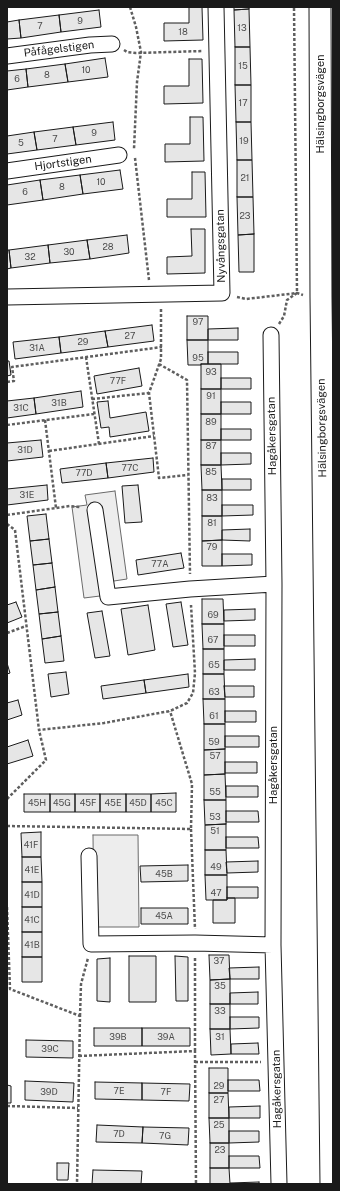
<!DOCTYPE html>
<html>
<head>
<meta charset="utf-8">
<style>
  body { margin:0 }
  #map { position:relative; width:340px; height:1191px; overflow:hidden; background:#fff; font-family:"Public Sans",sans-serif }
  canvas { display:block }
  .frame { position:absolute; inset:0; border:8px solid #1a1a1a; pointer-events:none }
</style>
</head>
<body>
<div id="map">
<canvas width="340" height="1191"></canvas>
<div class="frame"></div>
</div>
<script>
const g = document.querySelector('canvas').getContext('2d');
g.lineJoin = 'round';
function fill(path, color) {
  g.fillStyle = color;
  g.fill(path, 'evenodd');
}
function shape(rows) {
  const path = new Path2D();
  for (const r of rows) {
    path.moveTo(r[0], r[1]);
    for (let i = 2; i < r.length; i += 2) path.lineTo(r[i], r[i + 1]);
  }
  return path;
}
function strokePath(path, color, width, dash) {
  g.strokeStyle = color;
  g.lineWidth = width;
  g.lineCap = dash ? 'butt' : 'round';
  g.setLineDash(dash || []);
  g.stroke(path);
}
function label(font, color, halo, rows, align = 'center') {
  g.font = font + ' "Public Sans",sans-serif';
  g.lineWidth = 3;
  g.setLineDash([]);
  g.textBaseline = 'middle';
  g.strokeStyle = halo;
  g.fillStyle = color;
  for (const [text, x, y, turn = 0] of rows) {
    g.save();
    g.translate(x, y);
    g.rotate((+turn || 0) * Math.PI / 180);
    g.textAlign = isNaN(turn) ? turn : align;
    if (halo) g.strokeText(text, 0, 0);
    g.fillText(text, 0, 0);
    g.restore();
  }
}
const parking = shape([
  [115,491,127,579,114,581,100,596,84,598,72,507,87,505,85,495,115,491],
  [93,835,138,835,139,927,94,927,93,835]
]);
const building = shape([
  [189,7,202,7,203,40,164,41,164,23,189,23,189,7],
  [234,7,249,7,249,9,234,10,234,7],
  [249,9,250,47,235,47,234,10,249,9],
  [99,10,101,27,61,32,59,15,99,10],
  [59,15,61,32,21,38,19,20,59,15],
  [19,20,21,38,7,39,7,22,19,20],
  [235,47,250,47,251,85,235,85,235,47],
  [105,58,108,77,68,82,65,64,105,58],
  [189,59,202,59,203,103,164,104,164,86,189,86,189,59],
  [65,64,68,82,28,87,26,69,65,64],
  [26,69,28,87,7,90,7,71,26,69],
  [235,85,251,85,251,122,236,122,235,85],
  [190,117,203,117,204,161,165,162,165,144,190,144,190,117],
  [113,122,115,140,76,145,73,127,113,122],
  [236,122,251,122,252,160,237,160,236,122],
  [73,127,76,145,37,150,34,132,73,127],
  [34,132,37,150,7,154,7,136,34,132],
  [237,160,252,160,253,197,237,197,237,160],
  [120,170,123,189,83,194,80,175,120,170],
  [192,172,205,172,206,217,167,217,167,199,192,199,192,172],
  [80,175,83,194,43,200,40,180,80,175],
  [40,180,43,200,7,205,7,185,40,180],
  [237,197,253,197,254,234,238,235,237,197],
  [191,229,205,229,205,273,167,274,167,257,192,256,191,229],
  [254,234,254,272,239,272,238,235,254,234],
  [127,235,129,253,90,259,87,240,127,235],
  [87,240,90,259,50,263,48,245,87,240],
  [48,245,50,263,11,268,9,250,48,245],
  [7,250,9,250,11,268,7,269,7,250],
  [187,316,208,316,208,340,187,340,187,316],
  [152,325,154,341,108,347,105,331,152,325],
  [238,328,238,340,208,340,208,329,238,328],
  [105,331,108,347,61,353,59,337,105,331],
  [59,337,61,353,15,359,13,342,59,337],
  [187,340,208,340,208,364,201,364,201,365,188,365,187,340],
  [208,352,238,352,238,364,208,364,208,352],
  [7,361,9,361,11,375,7,376,7,361],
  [201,364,221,364,221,389,201,389,201,364],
  [139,368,142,386,97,394,94,376,139,368],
  [221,378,251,378,251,389,221,389,221,378],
  [201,389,221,389,221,414,201,414,201,389],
  [81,391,83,407,36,414,34,398,81,391],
  [34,398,36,414,7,418,7,401,34,398],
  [108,401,110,418,146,412,149,431,110,437,109,427,101,428,97,402,108,401],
  [221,402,251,402,251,414,221,414,221,402],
  [201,414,221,414,221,440,201,440,201,414],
  [221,429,251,429,251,440,221,440,221,429],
  [41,440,43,457,7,461,7,443,41,440],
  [201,440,221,440,221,465,201,465,201,440],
  [221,453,251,453,251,464,221,465,221,453],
  [153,458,154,472,108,478,106,463,153,458],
  [106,463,108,478,62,483,60,469,106,463],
  [201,465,221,465,222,490,202,490,201,465],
  [222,479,251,479,251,490,222,490,222,479],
  [47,485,48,500,7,505,7,489,47,485],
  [138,485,142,522,125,523,122,486,138,485],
  [202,490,222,490,222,516,202,516,202,490],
  [222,505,253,505,253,515,222,516,222,505],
  [46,514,49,539,30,541,27,516,46,514],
  [202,516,222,516,222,540,202,541,202,516],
  [250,529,250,541,222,540,222,530,250,529],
  [49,539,52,563,33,565,30,541,49,539],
  [222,540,222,566,202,566,202,541,222,540],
  [181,553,184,568,138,575,136,560,181,553],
  [222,554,252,554,252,565,222,566,222,554],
  [52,563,55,587,36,590,33,565,52,563],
  [55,587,58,612,39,614,36,590,55,587],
  [202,599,223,599,224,624,202,624,202,599],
  [16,602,22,617,7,623,7,605,16,602],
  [181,602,188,645,173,647,166,604,181,602],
  [148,605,155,650,128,655,121,609,148,605],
  [255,609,255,620,224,621,224,610,255,609],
  [102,611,110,656,95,658,87,613,102,611],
  [58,612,61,636,42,639,39,614,58,612],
  [202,624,224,624,224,649,203,649,202,624],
  [224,635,255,635,255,646,224,646,224,635],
  [61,636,64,661,45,663,42,639,61,636],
  [203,649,224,649,224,674,203,674,203,649],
  [255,659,255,670,224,670,224,660,255,659],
  [7,663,10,673,7,674,7,663],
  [66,672,69,694,51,697,48,674,66,672],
  [188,674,189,687,146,693,144,680,188,674],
  [203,674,224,674,225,699,203,699,203,674],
  [144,680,146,693,103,699,101,686,144,680],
  [224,686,254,686,254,697,225,697,224,686],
  [203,699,225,699,225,724,204,724,203,699],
  [18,700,22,715,7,720,7,703,18,700],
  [225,711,256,711,256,722,225,722,225,711],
  [204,724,225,724,225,749,204,750,204,724],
  [225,736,259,736,259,747,225,747,225,736],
  [28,740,33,756,7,764,7,747,28,740],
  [225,749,225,774,204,775,204,750,225,749],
  [225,762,257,762,257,773,225,773,225,762],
  [225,774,226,800,204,800,204,775,225,774],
  [226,786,258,786,258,797,226,797,226,786],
  [176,793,176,812,151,812,151,794,176,793],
  [24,794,50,794,50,812,24,812,24,794],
  [50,794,75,794,75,812,50,812,50,794],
  [75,794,100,794,100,812,75,812,75,794],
  [100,794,126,794,126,812,100,812,100,794],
  [126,794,151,794,151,812,126,812,126,794],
  [204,800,226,800,226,824,205,825,204,800],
  [226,811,258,811,259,822,226,822,226,811],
  [226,824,226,850,205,850,205,825,226,824],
  [41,832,41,857,22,857,21,833,41,832],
  [226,837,258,837,259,848,226,848,226,837],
  [205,850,226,850,227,875,205,875,205,850],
  [22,857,41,857,42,882,22,882,22,857],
  [258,861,258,872,227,873,226,862,258,861],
  [188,865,188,881,141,882,140,866,188,865],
  [205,875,227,875,227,900,206,900,205,875],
  [22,882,42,882,42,907,22,907,22,882],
  [227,887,258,887,258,898,227,898,227,887],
  [227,898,235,898,235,923,213,923,213,900,227,900,227,898],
  [22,907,42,907,42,932,22,932,22,907],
  [141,908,188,908,188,924,141,924,141,908],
  [22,932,42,932,42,957,22,957,22,932],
  [209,955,229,955,230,979,210,980,209,955],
  [129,956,156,956,156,1002,129,1002,129,956],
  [175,956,188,957,188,1001,176,1001,175,956],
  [22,957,42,957,42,982,22,982,22,957],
  [110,958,110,1002,97,1001,97,959,110,958],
  [259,967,259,979,230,979,229,968,259,967],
  [230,979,230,1004,210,1004,210,980,230,979],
  [258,992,258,1004,230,1004,230,993,258,992],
  [210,1004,230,1004,230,1029,210,1029,210,1004],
  [230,1017,259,1017,259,1028,230,1029,230,1017],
  [94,1028,142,1028,142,1046,94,1046,94,1028],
  [142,1028,190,1028,190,1046,142,1046,142,1028],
  [210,1029,230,1029,231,1054,211,1055,210,1029],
  [26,1040,73,1041,73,1058,26,1057,26,1040],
  [258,1043,259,1054,231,1054,231,1044,258,1043],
  [209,1068,228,1068,228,1093,209,1093,209,1068],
  [228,1080,259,1080,260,1091,228,1091,228,1080],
  [25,1081,74,1083,73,1102,25,1100,25,1081],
  [95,1082,142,1083,142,1100,95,1099,95,1082],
  [142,1083,190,1084,189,1101,142,1100,142,1083],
  [7,1085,11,1086,11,1103,7,1103,7,1085],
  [209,1093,228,1093,229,1118,209,1118,209,1093],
  [260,1106,260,1118,229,1118,229,1107,260,1106],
  [209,1118,229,1118,229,1143,210,1143,209,1118],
  [97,1125,143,1127,142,1143,96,1142,97,1125],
  [143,1127,189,1128,188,1145,142,1143,143,1127],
  [229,1131,259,1131,259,1142,229,1143,229,1131],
  [210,1143,229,1143,229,1168,210,1168,210,1143],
  [229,1156,259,1156,260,1168,229,1168,229,1156],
  [57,1163,69,1163,68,1180,57,1180,57,1163],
  [210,1168,229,1168,230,1184,210,1184,210,1168],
  [93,1170,142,1171,141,1184,92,1184,93,1170],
  [259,1182,259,1184,230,1184,230,1183,259,1182]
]);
const path = shape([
  [130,7,136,27,141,52,137,82,134,149],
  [124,50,127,52,136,53,203,51],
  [135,158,149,280],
  [237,297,246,299,297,293,303,295],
  [161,309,161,359,149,393,159,478,188,475],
  [279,324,284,316,287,300,297,293,294,7],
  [86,357,99,444],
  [159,364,187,380,190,574],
  [7,382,14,381,12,367,162,347],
  [92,399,149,393],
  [45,420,56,508],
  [7,425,94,414],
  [49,451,154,436],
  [7,515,70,506,80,507],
  [7,524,15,530,39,730,104,723,170,711,187,703,193,693,195,673,191,605],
  [7,633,26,626],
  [7,799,46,760,39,730],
  [7,826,191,829,192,784,170,711],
  [191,829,195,929],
  [7,907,10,989,80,1016,77,1184],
  [80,1016,81,984,88,958],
  [195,1051,195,958],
  [79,1056,195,1051,196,1184],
  [195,1062,261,1062],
  [7,1106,78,1108]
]);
const street = shape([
  [7,56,90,45,112,44],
  [7,171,119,155],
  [7,297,222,293,216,7],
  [271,335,274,584,273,945,279,1184],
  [95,510,108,597,190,589,274,584],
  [89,856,91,944,195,943,273,945]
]);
const secondary = shape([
  [320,7,321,297,331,1184]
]);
const numberNames = [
  ["9",80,21],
  ["7",40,26],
  ["13",242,28],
  ["18",183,32],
  ["15",243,66],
  ["10",86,70],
  ["8",47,75],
  ["6",17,79],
  ["17",243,103],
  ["9",94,133],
  ["7",55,139],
  ["19",244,141],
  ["5",21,143],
  ["21",245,178],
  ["10",101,182],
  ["8",62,187],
  ["6",25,192],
  ["23",245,216],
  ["28",108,247],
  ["30",69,252],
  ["32",30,257],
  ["97",198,322],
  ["27",130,336],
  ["29",83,342],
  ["31A",37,348],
  ["95",198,358],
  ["93",211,372],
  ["77F",118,381],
  ["91",211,396],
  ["31B",59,403],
  ["31C",21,408],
  ["89",211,422],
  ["87",211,446],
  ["31D",25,450],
  ["77C",130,468],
  ["85",211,472],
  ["77D",84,473],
  ["31E",27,495],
  ["83",212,498],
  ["81",212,523],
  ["79",212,547],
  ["77A",160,564],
  ["69",213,615],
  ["67",213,640],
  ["65",214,665],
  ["63",214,692],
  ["61",214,716],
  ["59",214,742],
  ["57",215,756],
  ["55",215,792],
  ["45H",37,803],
  ["45G",62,803],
  ["45F",88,803],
  ["45E",113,803],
  ["45D",138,803],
  ["45C",164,803],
  ["53",215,817],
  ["51",215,831],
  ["41F",31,845],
  ["49",216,867],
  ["41E",32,870],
  ["45B",164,874],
  ["47",216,893],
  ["41D",32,895],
  ["45A",164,916],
  ["41C",32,920],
  ["41B",32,945],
  ["37",219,961],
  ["35",220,986],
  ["33",220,1011],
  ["39B",118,1037],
  ["39A",166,1037],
  ["31",220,1037],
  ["39C",50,1049],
  ["29",219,1086],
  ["7E",119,1091],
  ["39D",49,1092],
  ["7F",166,1092],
  ["27",219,1100],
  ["25",219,1125],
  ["7D",119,1134],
  ["7G",165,1136],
  ["23",220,1150]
];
const streetNames = [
  ["Påfågelstigen",59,49,-7],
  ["Hälsingborgsvägen",321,104,-90],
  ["Hjortstigen",63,163,-8],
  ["Nyvångsgatan",221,246,-91],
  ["Hälsingborgsvägen",322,428,-91],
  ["Hagåkersgatan",272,436,-91],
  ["Hagåkersgatan",274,765,-90],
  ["Hagåkersgatan",277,1089,-91]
];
fill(parking, '#ededed');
strokePath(parking, '#6a6a6a', 1);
fill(building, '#e6e6e6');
strokePath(building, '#1a1a1a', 1);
strokePath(street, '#1a1a1a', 17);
strokePath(secondary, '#1a1a1a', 23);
strokePath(path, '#5f5f5f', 2.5, [3, 2]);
strokePath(street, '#fff', 15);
strokePath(secondary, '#fff', 21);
label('9px', '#4d4d4d', null, numberNames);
label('11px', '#1a1a1a', '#fff', streetNames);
</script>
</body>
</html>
